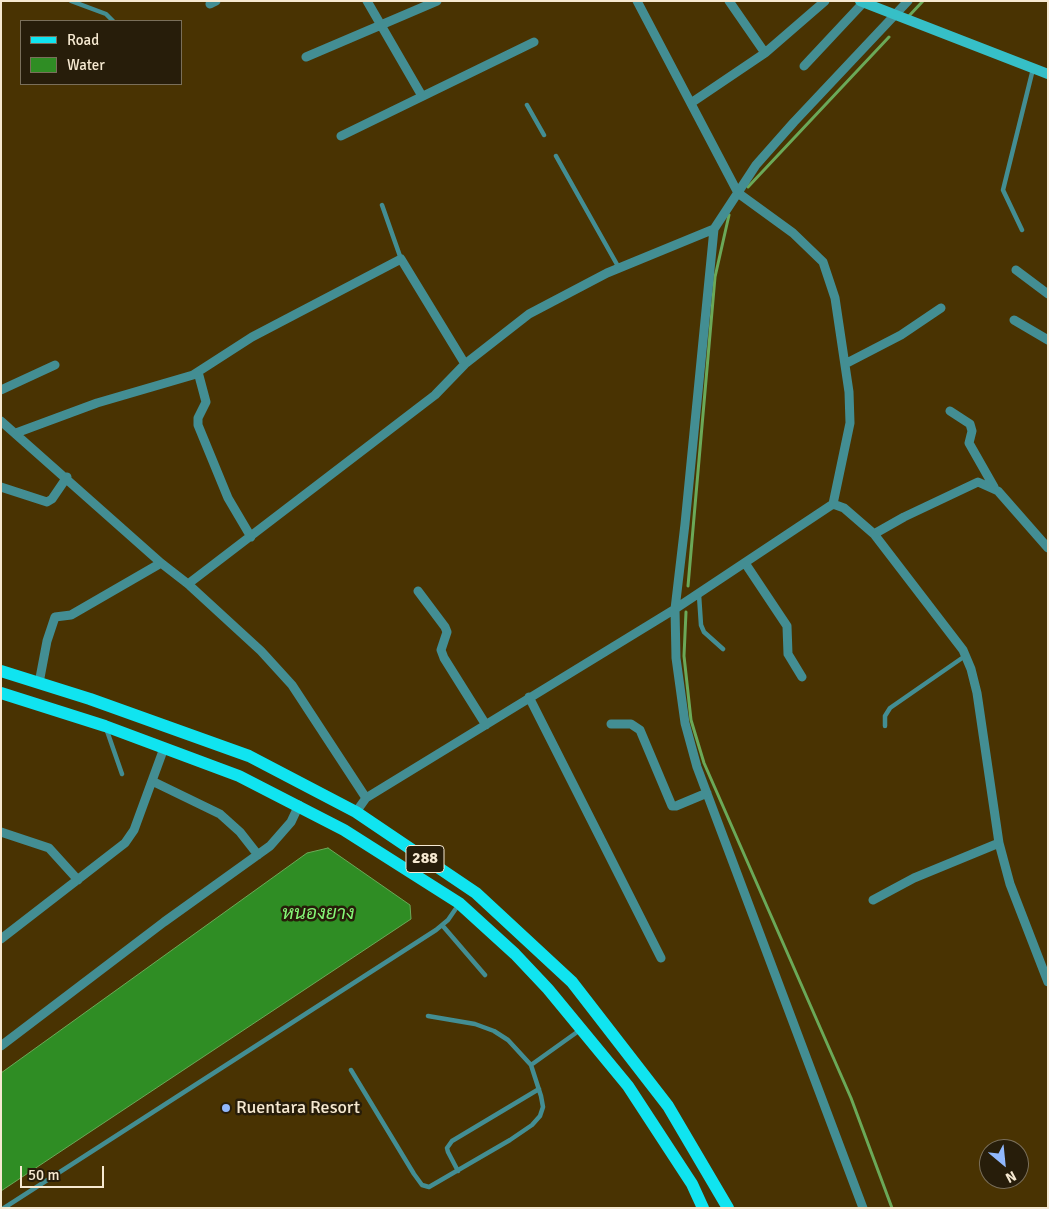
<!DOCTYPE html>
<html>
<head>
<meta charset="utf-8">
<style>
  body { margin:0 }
  #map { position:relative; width:1049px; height:1209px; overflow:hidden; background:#493302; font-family:Signika,sans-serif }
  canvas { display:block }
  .frame { position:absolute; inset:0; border:2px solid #f6e9d1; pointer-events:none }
  .legend { position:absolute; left:20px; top:20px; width:162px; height:65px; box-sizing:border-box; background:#271d0a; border:1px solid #7a6f5a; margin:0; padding:6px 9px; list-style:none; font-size:15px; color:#f6e9d1 }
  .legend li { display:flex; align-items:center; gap:10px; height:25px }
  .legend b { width:25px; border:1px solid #7a6f5a }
  .north { position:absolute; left:979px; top:1139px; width:50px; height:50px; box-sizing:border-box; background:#271d0a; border:1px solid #7a6f5a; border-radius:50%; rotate:152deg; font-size:14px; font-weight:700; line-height:20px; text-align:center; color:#f6e9d1 }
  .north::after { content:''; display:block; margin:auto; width:18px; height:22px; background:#91b8fd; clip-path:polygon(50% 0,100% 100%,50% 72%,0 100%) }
  .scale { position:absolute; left:20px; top:1166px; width:84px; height:22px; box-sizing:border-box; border:2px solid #f6e9d1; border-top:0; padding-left:6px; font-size:15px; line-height:18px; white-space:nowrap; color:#f6e9d1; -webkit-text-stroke:4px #271d0a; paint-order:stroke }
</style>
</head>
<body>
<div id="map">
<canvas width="1049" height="1209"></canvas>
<div class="frame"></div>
<ul class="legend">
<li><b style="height:6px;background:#10e4f0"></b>Road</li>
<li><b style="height:14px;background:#2f8d24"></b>Water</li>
</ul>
<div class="north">N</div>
<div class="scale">50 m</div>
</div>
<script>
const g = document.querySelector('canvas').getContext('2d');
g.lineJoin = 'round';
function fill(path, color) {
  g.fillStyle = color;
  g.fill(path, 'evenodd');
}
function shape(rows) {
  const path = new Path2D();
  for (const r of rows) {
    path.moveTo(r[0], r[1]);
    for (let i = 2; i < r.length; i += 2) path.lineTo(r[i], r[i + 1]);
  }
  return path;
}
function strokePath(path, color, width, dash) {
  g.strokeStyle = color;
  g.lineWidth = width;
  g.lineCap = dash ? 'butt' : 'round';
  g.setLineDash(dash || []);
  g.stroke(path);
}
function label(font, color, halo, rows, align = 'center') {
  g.font = font + ' Signika,Sarabun,sans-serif';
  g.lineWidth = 5;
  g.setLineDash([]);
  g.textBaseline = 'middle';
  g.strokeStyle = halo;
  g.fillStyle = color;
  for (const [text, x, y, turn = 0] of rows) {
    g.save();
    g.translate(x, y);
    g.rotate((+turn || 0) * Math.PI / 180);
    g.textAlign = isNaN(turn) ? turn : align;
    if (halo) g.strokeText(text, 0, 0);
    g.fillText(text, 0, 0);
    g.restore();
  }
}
const water = shape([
  [328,848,410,905,411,919,1,1191,1,1073,307,853,328,848]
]);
const stream = shape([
  [908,17,923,1],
  [748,187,889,37],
  [688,586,715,277,729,215],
  [686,612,684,656,691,720,704,763,851,1098,892,1208]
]);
const lane = shape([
  [71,1,106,14,113,21],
  [527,105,544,135],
  [556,156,619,268],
  [382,205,401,259],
  [1022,230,1003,190,1033,69],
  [699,595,701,625,704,632,723,649],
  [885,726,885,716,890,708,965,656],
  [106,728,122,774],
  [442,925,485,975],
  [428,1016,475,1024,494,1031,508,1040,531,1065,580,1030],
  [351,1070,414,1174,422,1185,429,1187,510,1140,532,1125,540,1116,543,1107,541,1096,531,1065],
  [458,1171,448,1152,447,1148,452,1141,539,1089],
  [4,1208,436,930,448,920,459,904]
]);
const street = shape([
  [367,1,422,96],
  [637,1,738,193,793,233,823,262,835,298,849,392,850,423,833,504],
  [729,1,765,53],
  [210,4,216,1],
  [306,57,437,1],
  [804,66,863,3],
  [691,103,765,53,825,1],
  [341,136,534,42],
  [1016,270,1048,294],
  [1014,320,1048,340],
  [845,364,901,335,941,308],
  [198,372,206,402,198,418,198,425,228,498,251,537],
  [1,390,55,365],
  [950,411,970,424,972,431,969,443,994,487],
  [1,421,161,563,188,584,261,651,292,685,366,798],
  [16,433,97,403,193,375,252,337,401,259,465,364],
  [1,487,47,502,52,499,67,477],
  [874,534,963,650,971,669,977,693,999,843,1010,884,1048,982],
  [745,563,787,626,788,654,802,677],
  [188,584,435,395,465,364,529,314,607,273,714,229],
  [418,591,445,627,447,632,441,650,444,658,486,725],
  [39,683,47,641,55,617,71,615,161,563],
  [529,697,661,958],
  [611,724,631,724,640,730,672,806,676,806,707,793],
  [152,781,220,814,240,832,258,855],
  [356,812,366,798,675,609,833,504,844,508,874,534,904,517,978,482,998,491,1048,548],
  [1,832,49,848,78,880],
  [873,900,914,878,999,843],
  [1,939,125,843,134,830,164,748],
  [1,1046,164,922,270,846,291,822,299,805],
  [863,1208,697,767,685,723,676,658,675,609,685,524,714,229,756,165,794,122,908,1]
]);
const secondary = shape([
  [860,1,1048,74]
]);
const primary = shape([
  [1,671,90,699,249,756,356,812,476,893,572,982,668,1106,728,1208],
  [1,693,105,726,239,776,344,830,459,903,515,954,548,989,628,1086,692,1184,703,1208]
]);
const markers = [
  [226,1108,5,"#91b8fd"]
];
const shields = [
  [425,859,38]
];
const shieldNames = [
  ["288",425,859]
];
const poiNames = [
  ["Ruentara Resort",236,1108]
];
const waterNames = [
  ["หนองยาง",318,914]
];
fill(water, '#2f8d24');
strokePath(water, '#6ba958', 1);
strokePath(stream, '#6ba958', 3);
strokePath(lane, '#438e93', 4.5);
strokePath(street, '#438e93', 9);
strokePath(secondary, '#36bfc7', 10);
strokePath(primary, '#10e4f0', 12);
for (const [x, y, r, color] of markers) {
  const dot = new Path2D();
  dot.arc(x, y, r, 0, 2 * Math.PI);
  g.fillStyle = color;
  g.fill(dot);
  strokePath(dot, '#271d0a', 2);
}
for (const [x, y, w] of shields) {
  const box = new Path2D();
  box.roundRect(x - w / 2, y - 13.5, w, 27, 4);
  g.fillStyle = '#271d0a';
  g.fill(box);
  strokePath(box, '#f6e9d1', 1);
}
label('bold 16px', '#f6e9d1', null, shieldNames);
label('18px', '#f6e9d1', '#271d0a', poiNames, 'left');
label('italic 19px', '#85f677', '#271d0a', waterNames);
</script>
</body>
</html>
